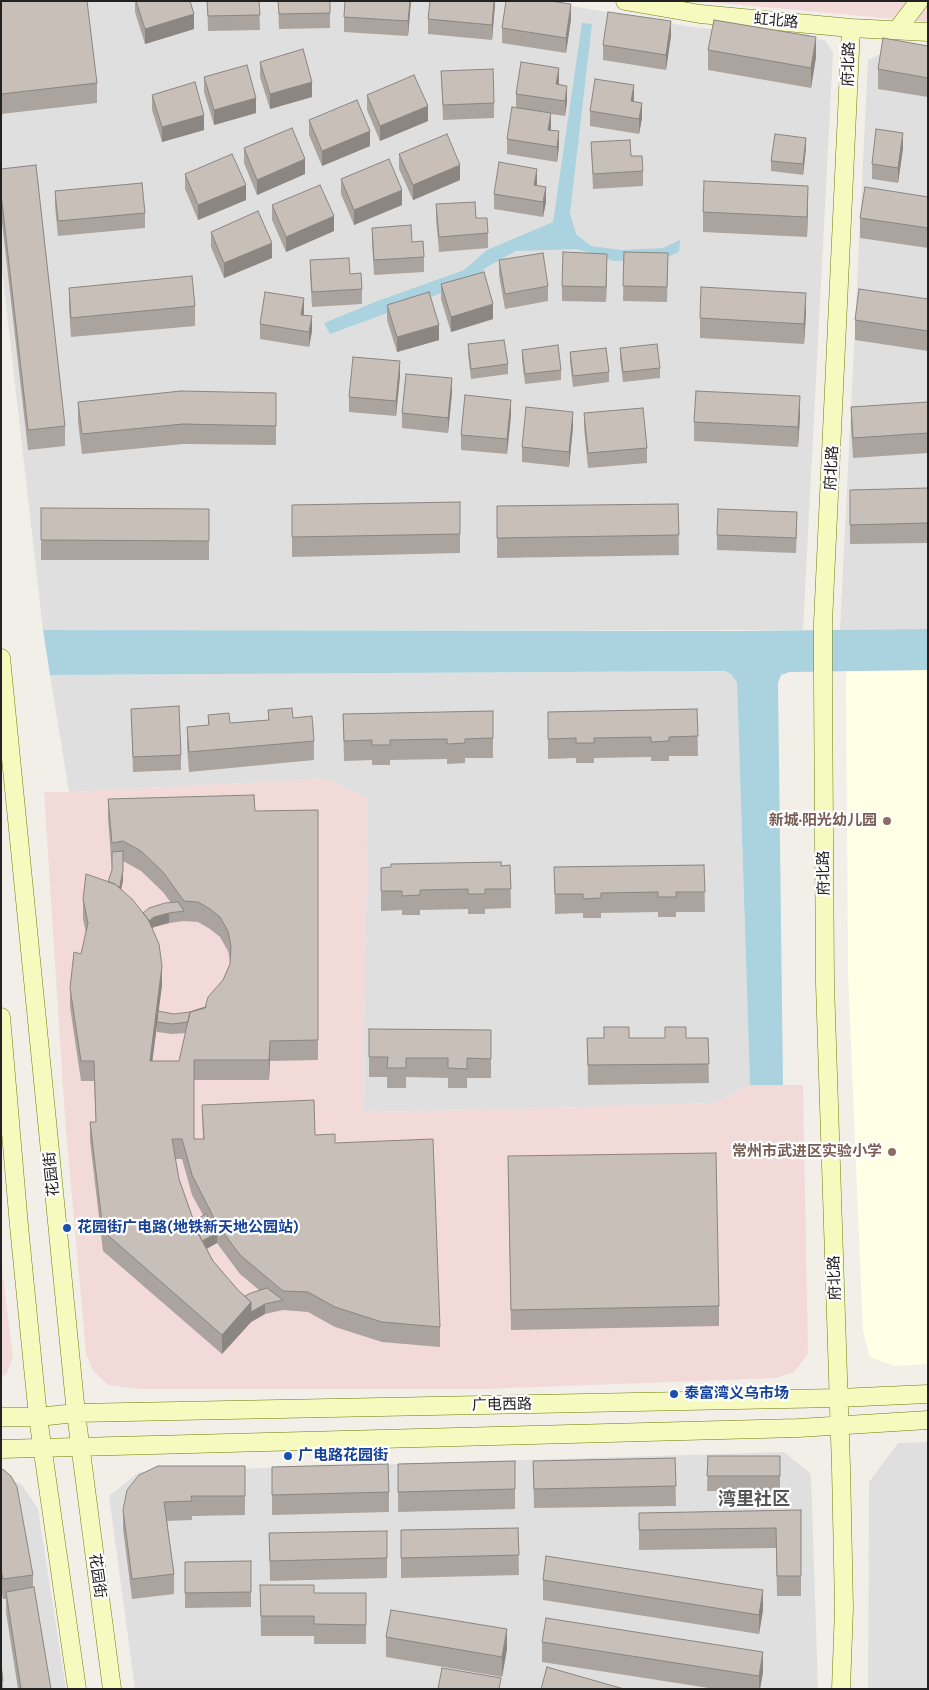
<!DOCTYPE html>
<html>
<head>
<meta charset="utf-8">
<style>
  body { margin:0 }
  #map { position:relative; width:929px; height:1690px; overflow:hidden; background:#f2efe9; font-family:Karla,sans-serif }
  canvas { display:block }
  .frame { position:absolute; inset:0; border:2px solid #222; pointer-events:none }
</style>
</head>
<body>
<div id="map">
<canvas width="929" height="1690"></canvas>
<div class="frame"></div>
</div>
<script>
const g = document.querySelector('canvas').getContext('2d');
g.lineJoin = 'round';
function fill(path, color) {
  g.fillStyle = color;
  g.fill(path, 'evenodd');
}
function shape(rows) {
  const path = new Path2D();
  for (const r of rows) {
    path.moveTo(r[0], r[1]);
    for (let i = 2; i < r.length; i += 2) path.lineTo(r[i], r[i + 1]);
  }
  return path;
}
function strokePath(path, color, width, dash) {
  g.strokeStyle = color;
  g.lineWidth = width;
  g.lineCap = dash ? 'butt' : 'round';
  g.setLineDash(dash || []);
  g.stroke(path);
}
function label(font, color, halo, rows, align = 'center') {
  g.font = font + ' Karla,"Noto Sans SC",sans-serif';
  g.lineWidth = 4.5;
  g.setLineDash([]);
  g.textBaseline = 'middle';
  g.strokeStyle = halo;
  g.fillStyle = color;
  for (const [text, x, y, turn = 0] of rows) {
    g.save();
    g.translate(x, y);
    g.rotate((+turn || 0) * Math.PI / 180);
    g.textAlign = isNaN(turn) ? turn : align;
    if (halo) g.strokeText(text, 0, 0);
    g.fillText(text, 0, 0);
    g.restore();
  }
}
const residential = shape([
  [1,1,543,1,692,27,825,40,833,53,803,630,43,630,1,261],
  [891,49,928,51,928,629,840,630,868,60],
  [725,671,732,675,737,683,750,1085,715,1103,484,1110,363,1112,367,799,328,779,69,792,50,675],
  [928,1442,928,1689,868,1689,869,1482,898,1443],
  [784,1452,811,1474,818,1689,135,1689,109,1496,139,1472],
  [1,1474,22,1485,38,1509,66,1689,1,1689]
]);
const commercial = shape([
  [702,1,928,1,928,22,709,2],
  [328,779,368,799,363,1112,484,1110,715,1103,750,1085,803,1085,808,1354,794,1372,776,1378,485,1389,139,1389,108,1385,93,1371,86,1354,65,1118,44,792,69,792],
  [1,1261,13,1357,7,1373,1,1378]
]);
const education = shape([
  [928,670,928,1364,894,1366,870,1357,863,1331,848,973,846,671]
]);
const water = shape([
  [582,23,592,24,570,213,576,234,591,246,622,250,663,248,680,240,679,252,661,260,613,261,577,249,516,251,485,268,477,280,330,334,324,323,375,302,464,270,487,250,553,222],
  [928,629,928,670,789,672,781,675,778,683,783,1085,750,1085,737,683,732,675,725,671,50,675,43,630,739,631]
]);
const secondary = shape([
  [625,1,700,14,851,28,928,32],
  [897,30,919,1],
  [1,658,76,1413,112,1689],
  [1,1017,19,1226,38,1417,77,1689],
  [1,1417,38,1417,76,1413,838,1398,928,1394],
  [1,1449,798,1428,928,1420],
  [841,1689,844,1608,841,1467,825,984,823,681,823,622,851,28]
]);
const wall = shape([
  [1,1,97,83,97,103,1,114],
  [135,1,190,1,194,29,145,44,135,12],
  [207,1,259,1,260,30,208,31],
  [278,1,330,1,330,28,279,29],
  [411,1,408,36,344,32,344,17],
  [495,1,492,40,428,34,428,19],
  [571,19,566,53,502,43,502,28],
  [671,36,666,70,603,60,603,45],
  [928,46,928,97,878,89,878,69],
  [708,50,816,57,811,88,708,70],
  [260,62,312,97,270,109,260,77],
  [441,71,494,103,494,118,443,120],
  [204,77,256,113,214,125,204,92],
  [559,84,567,101,565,116,551,114,551,130,559,146,557,162,507,154,507,139,516,108,516,94],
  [152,95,204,130,162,142,152,110],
  [367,95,428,121,380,141,367,110],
  [590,111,642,118,639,134,590,126],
  [309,120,370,146,322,166,309,135],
  [591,142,643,171,643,186,593,189],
  [244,148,305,174,257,195,244,163],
  [806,148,803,175,771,171,771,161],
  [903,148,898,183,872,179,872,164],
  [399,154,460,180,413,200,399,169],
  [1,169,65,426,65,446,28,450,1,214],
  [185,174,246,200,198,220,185,189],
  [341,179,402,205,354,225,341,194],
  [537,185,546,202,543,217,494,209,494,194],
  [55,191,145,213,145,228,58,236,55,206],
  [928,197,928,248,860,238,860,218],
  [436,204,488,233,488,248,439,252,436,219],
  [272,205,334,231,286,252,272,220],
  [808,206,807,237,703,232,703,212],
  [372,228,412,242,424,257,424,272,374,275,372,243],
  [211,232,272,258,224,278,211,247],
  [624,252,668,268,667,302,623,301],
  [310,260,350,274,362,289,362,304,312,307,310,275],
  [499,260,548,286,548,301,505,309,499,275],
  [607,269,606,302,562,301,562,286],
  [441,284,493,319,451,332,441,299],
  [69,288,195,306,195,326,71,337,69,308],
  [928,299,928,351,855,340,855,320],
  [387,305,439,340,397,352,387,320],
  [806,313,804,344,700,338,700,318],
  [303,315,312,331,309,347,260,339,260,324],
  [468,344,508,364,508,374,471,379,468,354],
  [620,348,660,368,660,378,623,382,620,358],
  [522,350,561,370,561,380,525,384,522,360],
  [570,352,609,372,609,382,573,387,570,362],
  [400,376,396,416,349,412,349,397],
  [276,393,276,445,183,444,82,454,78,422,78,402],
  [452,393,448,433,402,428,402,413],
  [928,402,928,453,853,458,851,427,851,407],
  [584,413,647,448,647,463,588,468,584,428],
  [511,415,507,454,461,450,461,435],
  [800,416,798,447,694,441,694,422],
  [573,427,569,467,522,462,522,447],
  [928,488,928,543,850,544,850,490],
  [460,502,460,553,292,557,292,505],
  [678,504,679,555,497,558,497,506],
  [41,508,209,509,209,560,41,560],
  [797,527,796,553,717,550,717,535],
  [131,709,181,755,181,770,133,772],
  [697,709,698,756,669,756,669,761,651,761,651,757,594,758,594,763,576,763,576,758,548,759,548,712],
  [268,710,293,718,314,741,314,760,189,772,187,747,187,727,208,726,208,715,230,723,268,720],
  [493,711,493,758,465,758,465,763,447,764,447,759,390,760,390,765,372,765,372,760,344,761,343,714],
  [108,799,255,811,318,810,318,1060,270,1061,269,1080,194,1080,194,1139,203,1139,202,1105,315,1135,335,1143,440,1327,440,1347,382,1342,335,1327,308,1312,283,1310,265,1314,251,1322,222,1354,103,1251,90,1141,90,1122,96,1122,94,1081,81,1081,70,1007,70,988,81,954,86,933,83,919,83,899,108,882,112,870,108,819],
  [123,861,141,871,163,892,171,903,143,913,121,890,123,880],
  [184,921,198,922,210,929,220,937,228,951,230,961,230,964,223,980,206,1007,190,1012,174,1014,158,1012,162,985,152,929,154,927,169,923],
  [157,1026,157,1032,172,1034,186,1033,179,1061,152,1061],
  [175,1159,182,1159,192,1195,203,1215,194,1221,179,1179],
  [217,1243,240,1274,259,1290,245,1296,238,1290,213,1261,207,1249],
  [510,865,511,908,485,909,485,914,468,914,468,909,420,910,420,915,402,915,402,910,381,911,381,868],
  [704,865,705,912,676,912,676,917,658,917,658,912,601,913,601,918,583,918,583,913,555,914,554,867],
  [369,1029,491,1030,491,1078,467,1078,467,1088,448,1088,448,1078,406,1077,406,1088,387,1088,387,1077,369,1077],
  [587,1038,708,1038,709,1083,588,1085],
  [508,1156,719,1306,719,1326,511,1330],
  [708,1456,780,1456,780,1491,707,1491],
  [675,1458,676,1506,534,1508,533,1461],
  [515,1461,515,1509,398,1512,398,1464],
  [245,1466,245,1515,192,1516,192,1520,167,1521,174,1574,174,1594,132,1599,123,1529,123,1510],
  [272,1467,389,1492,389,1512,272,1515],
  [1,1469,33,1575,33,1588,51,1689,18,1689,6,1612,6,1599,3,1599,1,1590],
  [801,1510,801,1596,777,1596,776,1548,639,1550,639,1513],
  [518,1528,519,1575,401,1578,401,1530],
  [269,1533,387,1558,387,1578,270,1581],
  [251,1561,251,1607,185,1608,185,1562],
  [543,1580,763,1610,759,1634,543,1600],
  [260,1585,314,1593,366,1593,366,1644,314,1644,314,1636,261,1636],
  [386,1637,507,1649,502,1677,386,1657],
  [542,1642,763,1672,760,1689,715,1689,542,1662],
  [1,1664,3,1681,3,1689,1,1689]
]);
const shadedWall = shape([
  [410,1,411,1,408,36,408,21],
  [494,1,495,1,495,6,492,40,492,25],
  [571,4,571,19,566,53,566,38],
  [194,14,194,29,145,44,145,29],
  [671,21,671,36,666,70,666,55],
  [816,37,816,57,811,88,811,68],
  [559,68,559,83,556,99,556,84],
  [312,82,312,97,270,109,270,94],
  [634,85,634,100,631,116,631,101],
  [567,86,567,101,565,116,565,101],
  [256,98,256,113,214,125,214,110],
  [642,103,642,118,639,134,639,119],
  [428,106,428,121,380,141,380,126],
  [551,113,551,128,548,145,548,130],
  [204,115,204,130,162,142,162,127],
  [370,131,370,146,322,166,322,151],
  [559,131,559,146,557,162,557,147],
  [903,133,903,148,898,183,898,168],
  [806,138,806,148,803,175,803,164],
  [305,159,305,174,257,195,257,180],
  [460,165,460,180,413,200,413,185],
  [537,169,537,184,534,200,534,185],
  [246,185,246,200,198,220,198,205],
  [808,186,808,206,807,237,807,217],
  [546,187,546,202,543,217,543,202],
  [402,190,402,205,354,225,354,210],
  [334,216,334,231,286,252,286,237],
  [272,243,272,258,224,278,224,263],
  [607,254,607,269,606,302,606,287],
  [806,293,806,313,804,344,804,324],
  [304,298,304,313,301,330,301,315],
  [493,304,493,319,451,332,451,317],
  [312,316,312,331,309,347,309,332],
  [439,325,439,340,397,352,397,337],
  [400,361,400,376,396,416,396,401],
  [452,378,452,393,448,433,448,418],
  [800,396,800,416,798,447,798,427],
  [511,400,511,415,507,454,507,439],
  [573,412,573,427,569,467,569,452],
  [123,870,123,880,120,896,115,904],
  [169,913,169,923,154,927,144,934,144,924,154,917],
  [162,966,162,985,150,1080,150,1061],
  [270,1041,270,1061,269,1080,269,1060],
  [217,1233,217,1243,198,1253,198,1243],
  [251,1302,251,1322,222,1354,222,1335],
  [265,1304,265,1314,251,1322,251,1312],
  [763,1590,763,1610,759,1634,759,1615],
  [507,1629,507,1649,502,1677,502,1657],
  [763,1652,763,1672,760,1689,759,1689,759,1676]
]);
const building = shape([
  [1,1,87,1,97,83,1,94,1,1],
  [136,1,190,1,194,14,145,29,136,1],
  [207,1,259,1,260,15,208,16,207,1],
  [278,1,330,1,330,13,279,14,278,1],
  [345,1,410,1,408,21,344,17,345,1],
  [430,1,494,1,492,25,428,19,430,1],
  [506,1,550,1,571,4,566,38,502,28,506,1],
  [608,12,671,21,666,55,603,45,608,12],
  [714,20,816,37,811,68,708,50,714,20],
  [883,38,928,46,928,78,878,69,883,38],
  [303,49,312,82,270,94,260,62,303,49],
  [521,62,559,68,556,84,567,86,565,101,516,94,521,62],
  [247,65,256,98,214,110,204,77,247,65],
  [493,69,494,103,443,105,441,71,493,69],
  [414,75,428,106,380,126,367,95,414,75],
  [595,79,634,85,631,101,642,103,639,119,590,111,595,79],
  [195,82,204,115,162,127,152,95,195,82],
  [357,100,370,131,322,151,309,120,357,100],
  [512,107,551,113,548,130,559,131,557,147,507,139,512,107],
  [292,128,305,159,257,180,244,148,292,128],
  [876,129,903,133,898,168,872,164,876,129],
  [447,134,460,165,413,185,399,154,447,134],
  [775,134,806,138,803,164,771,161,775,134],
  [630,140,631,156,642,156,643,171,593,174,591,142,630,140],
  [232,154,246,185,198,205,185,174,232,154],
  [389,159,402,190,354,210,341,179,389,159],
  [499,162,537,169,534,185,546,187,543,202,494,194,499,162],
  [36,165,65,426,28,430,1,194,1,169,36,165],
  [704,181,808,186,807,217,703,212,704,181],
  [142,183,145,213,58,221,55,191,142,183],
  [320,185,334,216,286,237,272,205,320,185],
  [865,187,928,197,928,228,860,218,865,187],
  [475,202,476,218,487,218,488,233,439,237,436,204,475,202],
  [258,211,272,243,224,263,211,232,258,211],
  [411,225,412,242,423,241,424,257,374,260,372,228,411,225],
  [563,252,607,254,606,287,562,286,563,252],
  [624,252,668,253,667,287,623,286,624,252],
  [543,253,548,286,505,294,499,260,543,253],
  [349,258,350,274,361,273,362,289,312,292,310,260,349,258],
  [484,272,493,304,451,317,441,284,484,272],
  [192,276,195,306,71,318,69,288,192,276],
  [701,287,806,293,804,324,700,318,701,287],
  [859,289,928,299,928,331,855,320,859,289],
  [265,292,304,298,301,315,312,316,309,332,260,324,265,292],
  [429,292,439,325,397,337,387,305,429,292],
  [504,340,508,364,471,369,468,344,504,340],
  [657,344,660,368,623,372,620,348,657,344],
  [558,345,561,370,525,374,522,350,558,345],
  [606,348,609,372,573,376,570,352,606,348],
  [353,357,400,361,396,401,349,397,353,357],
  [406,374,452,378,448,418,402,413,406,374],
  [181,391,276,393,276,426,183,424,82,434,78,402,181,391],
  [696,391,800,396,798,427,694,422,696,391],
  [465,395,511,400,507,439,461,435,465,395],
  [928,402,928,433,853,438,851,407,928,402],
  [526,407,573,412,569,452,522,447,526,407],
  [643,408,647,448,588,453,584,413,643,408],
  [928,488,928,523,850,525,850,490,928,488],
  [460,502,460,534,292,537,292,505,460,502],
  [678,504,679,535,497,538,497,506,678,504],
  [41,508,209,509,209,541,41,540,41,508],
  [718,509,797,512,796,538,717,535,718,509],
  [179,706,181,755,133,757,131,709,179,706],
  [292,708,293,718,312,716,314,741,189,752,187,727,209,725,208,715,229,713,230,723,269,720,268,710,292,708],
  [697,709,698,736,669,737,669,741,651,742,651,737,594,738,594,743,576,743,576,738,548,739,548,712,697,709],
  [493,711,493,738,465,739,465,743,447,744,447,739,390,740,390,745,372,745,372,740,344,741,343,714,493,711],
  [254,795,255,811,318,810,318,1040,270,1041,269,1060,194,1060,194,1139,204,1139,202,1105,314,1100,315,1135,335,1134,335,1143,433,1139,440,1327,382,1322,335,1307,308,1292,283,1291,240,1255,217,1224,192,1175,182,1139,172,1139,179,1179,198,1233,213,1261,238,1290,251,1302,222,1335,103,1231,90,1122,96,1122,94,1061,81,1061,70,988,74,952,81,954,88,923,83,899,86,874,115,884,132,899,148,919,159,944,162,966,150,1061,179,1061,190,1012,205,1008,208,997,223,980,230,964,231,946,228,931,220,917,210,909,198,902,184,901,163,872,141,851,123,841,112,843,108,799,254,795],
  [123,851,123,870,120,886,119,888,115,884,108,882,112,870,112,852,123,851],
  [501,862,501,866,510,865,511,889,485,889,485,894,468,894,468,889,420,890,420,895,402,896,402,891,381,891,381,868,391,867,391,864,501,862],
  [704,865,705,892,676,892,676,897,658,897,658,892,601,893,601,898,583,899,583,894,555,894,554,867,704,865],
  [178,902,184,911,169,913,154,917,149,921,143,913,149,908,165,903,178,902],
  [206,1007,190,1012,188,1022,172,1024,157,1022,158,1011,174,1014,190,1012,206,1007],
  [604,1027,629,1027,629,1038,665,1038,665,1027,686,1027,686,1038,708,1038,709,1064,588,1065,587,1038,604,1038,604,1027],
  [369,1029,491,1030,491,1059,467,1058,467,1069,448,1068,448,1058,406,1058,406,1068,387,1068,388,1057,369,1057,369,1029],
  [716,1153,719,1306,511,1310,508,1156,716,1153],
  [206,1214,217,1233,202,1241,198,1233,194,1221,206,1214],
  [267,1288,283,1300,265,1304,251,1312,251,1302,245,1296,251,1293,267,1288],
  [708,1456,780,1456,780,1476,707,1476,708,1456],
  [675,1458,676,1486,534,1489,533,1461,675,1458],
  [515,1461,515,1489,398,1492,398,1464,515,1461],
  [388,1464,389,1492,272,1495,272,1467,388,1464],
  [158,1466,245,1466,245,1496,191,1496,192,1501,164,1502,174,1574,132,1579,123,1510,127,1490,139,1475,158,1466],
  [1,1469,4,1470,11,1476,17,1487,33,1575,3,1579,1,1570,1,1469],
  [801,1510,801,1576,777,1576,776,1528,639,1530,639,1513,801,1510],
  [518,1528,519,1555,401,1558,401,1530,518,1528],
  [387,1531,387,1558,270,1561,269,1533,387,1531],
  [546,1556,763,1590,759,1615,543,1580,546,1556],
  [251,1561,251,1592,185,1593,185,1562,251,1561],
  [260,1585,314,1585,314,1593,366,1593,366,1625,314,1624,314,1616,261,1616,260,1585],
  [34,1587,51,1689,21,1689,6,1592,34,1587],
  [391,1610,507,1629,502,1657,386,1637,391,1610],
  [546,1618,763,1652,759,1676,542,1642,546,1618],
  [1,1664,3,1681,1,1681,1,1664],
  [547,1667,624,1689,541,1689,547,1667],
  [442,1668,501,1678,499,1689,438,1689,442,1668]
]);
const markers = [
  [887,821,5,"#8d6e63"],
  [892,1152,5,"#8d6e63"],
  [67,1228,5,"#1a4fb4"],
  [674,1394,5,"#1a4fb4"],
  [288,1456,5,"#1a4fb4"]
];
const streetNames = [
  ["虹北路",776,21,5],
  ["府北路",849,64,-88],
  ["府北路",832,468,-87],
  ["府北路",824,873,-91],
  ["花园街",52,1174,-96],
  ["府北路",835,1278,-92],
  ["广电西路",502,1405,-1],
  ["花园街",97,1576,82]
];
const educationNames = [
  ["新城·阳光幼儿园",877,821],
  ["常州市武进区实验小学",882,1152]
];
const transitNames = [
  ["花园街广电路(地铁新天地公园站)",77,1228],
  ["泰富湾义乌市场",684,1394],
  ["广电路花园街",298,1456]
];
const quarterNames = [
  ["湾里社区",754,1500]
];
fill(residential, '#e0dfdf');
fill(commercial, '#f2dad9');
fill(education, '#ffffe5');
fill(water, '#aad3df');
strokePath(secondary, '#707d05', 19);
strokePath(secondary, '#f7fabf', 18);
fill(wall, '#aba49e');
fill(shadedWall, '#8b8681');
fill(building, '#c7bfb8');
strokePath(building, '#8b8681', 1);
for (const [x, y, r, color] of markers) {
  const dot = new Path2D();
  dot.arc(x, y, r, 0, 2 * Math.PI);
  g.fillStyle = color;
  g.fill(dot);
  strokePath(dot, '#fff', 2);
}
label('15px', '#222', '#fff', streetNames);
label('bold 15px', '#785e54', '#fff', educationNames, 'right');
label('bold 15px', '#164399', '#fff', transitNames, 'left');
label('bold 18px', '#555', '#fff', quarterNames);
</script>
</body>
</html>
